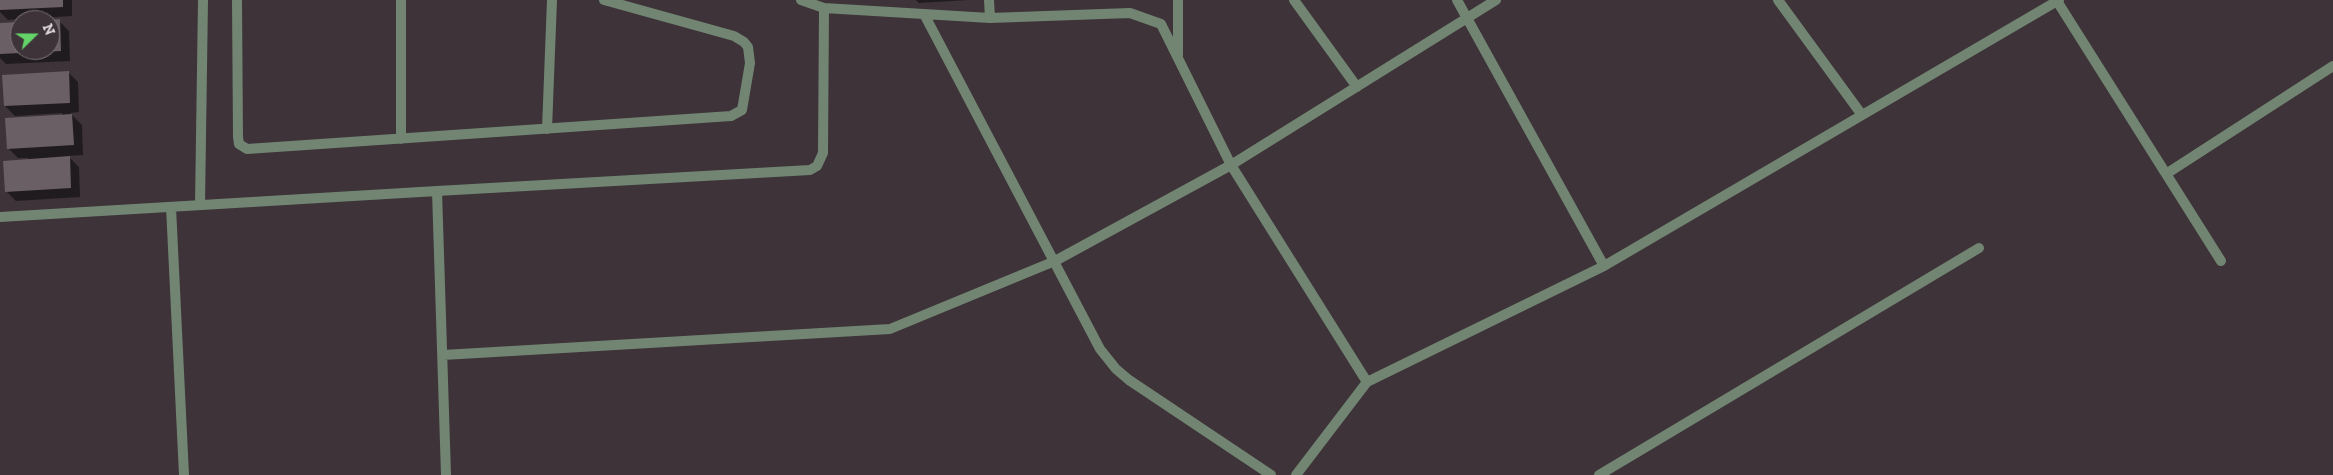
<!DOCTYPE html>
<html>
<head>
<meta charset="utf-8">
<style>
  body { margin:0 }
  #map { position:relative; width:2333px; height:475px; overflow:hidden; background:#3d3339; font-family:"Zilla Slab",serif }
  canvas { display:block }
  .north { position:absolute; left:10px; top:10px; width:50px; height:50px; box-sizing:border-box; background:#3d3339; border:1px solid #7d757a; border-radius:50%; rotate:68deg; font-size:14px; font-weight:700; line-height:20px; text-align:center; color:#ded8db }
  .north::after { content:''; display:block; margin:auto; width:18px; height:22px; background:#64d468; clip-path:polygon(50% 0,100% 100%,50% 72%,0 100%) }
</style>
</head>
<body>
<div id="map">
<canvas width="2333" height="475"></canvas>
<div class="north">N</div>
</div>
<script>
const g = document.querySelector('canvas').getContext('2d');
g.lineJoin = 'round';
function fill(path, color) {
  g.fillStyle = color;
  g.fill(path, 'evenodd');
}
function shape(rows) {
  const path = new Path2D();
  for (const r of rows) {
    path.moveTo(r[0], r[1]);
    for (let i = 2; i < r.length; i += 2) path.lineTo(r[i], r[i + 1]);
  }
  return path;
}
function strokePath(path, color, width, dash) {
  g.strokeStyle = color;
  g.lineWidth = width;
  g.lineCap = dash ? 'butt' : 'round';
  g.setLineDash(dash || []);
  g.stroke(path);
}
const shadow = shape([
  [0,0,72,0,72,16,8,20,0,12],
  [916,0,968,0,919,3],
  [50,21,59,21,69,31,70,61,6,64,0,58,0,25,20,23,20,50,50,50],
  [68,72,78,82,79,112,70,113,82,125,83,155,68,156,79,167,80,197,16,201,6,191,29,158,18,158,8,148,62,116,62,113,15,116,5,106]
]);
const building = shape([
  [0,0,63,0,63,7,0,10],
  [60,19,61,51,0,54,0,23,20,22,20,50,50,50,50,20],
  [69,71,70,103,4,106,2,75],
  [72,114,74,145,7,149,5,118],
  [70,156,71,188,5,192,3,161]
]);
const service = shape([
  [237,0,238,137,239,144,247,149,731,116,742,110,750,63,748,47,744,42,734,36,604,0],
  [401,0,401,139],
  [547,129,552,0]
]);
const minor = shape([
  [801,0,824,8,990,18,1130,13,1161,24,1231,165,1367,382,1604,266,2059,0],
  [989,0,990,18],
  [1178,0,1178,55],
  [1294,0,1357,87],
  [1457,0,1604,266],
  [1778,0,1862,115],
  [2057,1,2221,261],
  [924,14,1100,349,1116,369,1129,380,1271,475],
  [2166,174,2333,66],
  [200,205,203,0],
  [171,207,184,475],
  [0,217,437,191],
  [443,355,890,329,1055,261,1231,165,1496,0],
  [446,475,437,191,810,170,817,166,823,153,824,8],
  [1296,475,1367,382],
  [1599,475,1979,248]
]);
fill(shadow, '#0007');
fill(building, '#6b5f66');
strokePath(service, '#728572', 10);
strokePath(minor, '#728572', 10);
</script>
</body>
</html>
